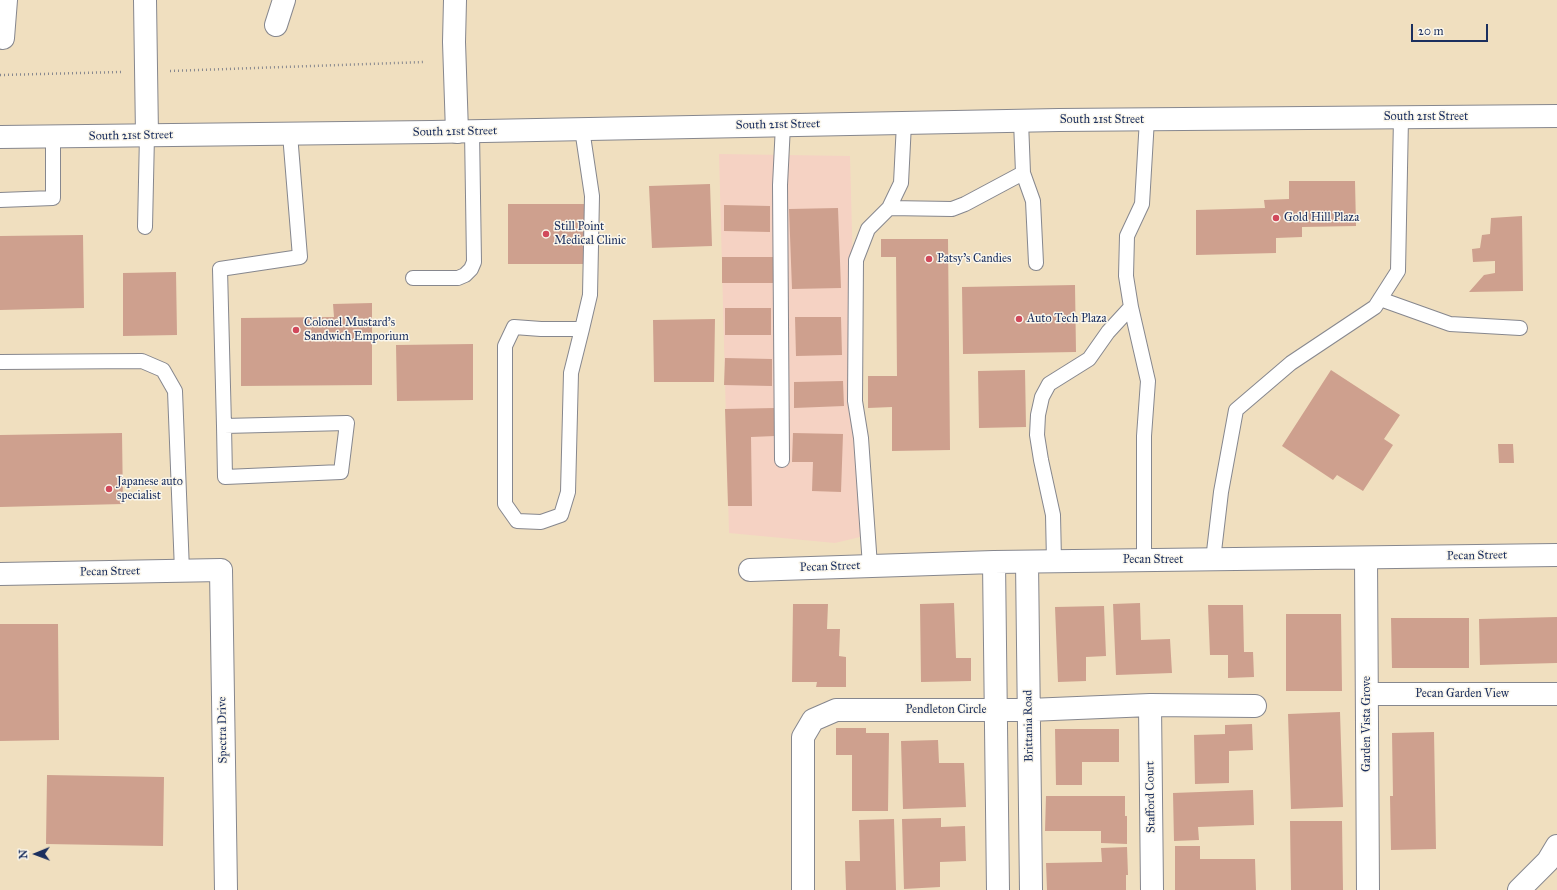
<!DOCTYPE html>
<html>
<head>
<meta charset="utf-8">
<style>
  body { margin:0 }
  #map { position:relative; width:1557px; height:890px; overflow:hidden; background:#f0dfbf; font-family:"IM FELL Great Primer",serif }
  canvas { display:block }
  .north { position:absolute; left:16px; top:834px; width:40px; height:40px; -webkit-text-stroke:3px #fbf7ec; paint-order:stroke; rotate:269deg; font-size:11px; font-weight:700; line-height:16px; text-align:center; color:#1b2f5e }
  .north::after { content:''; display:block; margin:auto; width:14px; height:18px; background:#1b2f5e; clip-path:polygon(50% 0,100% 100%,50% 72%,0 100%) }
  .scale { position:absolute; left:1411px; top:24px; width:77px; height:18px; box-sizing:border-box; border:2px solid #1b2f5e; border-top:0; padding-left:5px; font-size:12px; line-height:14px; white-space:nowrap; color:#1b2f5e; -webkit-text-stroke:3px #fbf7ec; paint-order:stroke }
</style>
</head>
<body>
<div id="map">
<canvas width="1557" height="890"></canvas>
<div class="north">N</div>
<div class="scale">20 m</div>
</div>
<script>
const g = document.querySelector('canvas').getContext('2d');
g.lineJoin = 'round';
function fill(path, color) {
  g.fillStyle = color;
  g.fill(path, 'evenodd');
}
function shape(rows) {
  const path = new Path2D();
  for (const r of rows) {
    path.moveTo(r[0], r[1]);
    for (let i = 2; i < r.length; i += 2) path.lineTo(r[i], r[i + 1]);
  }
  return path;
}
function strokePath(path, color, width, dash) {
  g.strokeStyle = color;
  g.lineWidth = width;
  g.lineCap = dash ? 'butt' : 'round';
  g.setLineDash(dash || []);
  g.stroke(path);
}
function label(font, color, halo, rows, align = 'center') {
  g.font = font + ' "IM FELL Great Primer",serif';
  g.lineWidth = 3;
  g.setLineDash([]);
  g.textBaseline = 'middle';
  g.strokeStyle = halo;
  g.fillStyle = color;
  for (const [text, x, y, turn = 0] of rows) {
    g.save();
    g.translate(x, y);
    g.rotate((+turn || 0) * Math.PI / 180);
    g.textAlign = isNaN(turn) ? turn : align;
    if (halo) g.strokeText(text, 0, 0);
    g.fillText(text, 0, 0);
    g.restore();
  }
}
const built = shape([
  [719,154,850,156,860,537,835,543,729,533]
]);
const building = shape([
  [1289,181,1355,181,1356,226,1302,227,1302,237,1276,238,1276,253,1196,255,1196,210,1265,208,1264,200,1289,199],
  [710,184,712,246,652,248,649,186],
  [508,204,584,204,584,264,508,264],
  [724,205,770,206,770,232,724,231],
  [838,208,841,288,792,289,789,209],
  [1522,216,1523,291,1469,292,1484,275,1495,273,1495,261,1473,262,1472,249,1480,248,1482,235,1490,234,1491,218],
  [83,235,84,308,0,310,0,236],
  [881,239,948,239,950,450,892,451,892,407,868,408,868,376,897,376,896,257,881,257],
  [722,257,773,257,773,283,722,283],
  [176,272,177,335,123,336,123,273],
  [1075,285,1076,352,963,354,962,287],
  [372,303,372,385,241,386,241,318,334,317,333,304],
  [725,308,771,308,771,335,725,335],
  [795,317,841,317,842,355,796,356],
  [715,319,714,382,654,382,653,320],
  [473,344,473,400,397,401,396,345],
  [725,358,772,359,772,386,724,385],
  [1025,370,1026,427,979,428,978,371],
  [1331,370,1400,415,1384,439,1393,445,1363,491,1337,475,1333,480,1282,446],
  [843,381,844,406,794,408,794,382],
  [775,408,775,436,751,437,752,506,728,506,725,409],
  [122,433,123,504,0,507,0,435],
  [793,433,843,434,841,492,812,491,813,462,792,462],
  [1498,444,1513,444,1514,463,1499,463],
  [954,603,956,658,971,658,971,681,921,682,920,604],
  [1140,603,1141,640,1170,639,1172,673,1116,675,1113,604],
  [793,604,828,604,827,629,840,629,839,656,846,657,846,687,816,687,817,682,792,682],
  [1208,605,1243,605,1244,652,1253,652,1254,677,1228,678,1228,655,1210,655],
  [1104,606,1106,656,1086,657,1086,681,1058,682,1055,607],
  [1286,614,1341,614,1342,691,1286,691],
  [1557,617,1557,663,1480,665,1479,619],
  [1391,618,1469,618,1469,668,1392,668],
  [0,624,58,624,59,740,0,741],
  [1340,712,1343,807,1291,809,1288,714],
  [1252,724,1253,750,1229,751,1229,783,1195,784,1194,735,1225,734,1225,725],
  [836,728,866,728,866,733,889,733,888,811,852,811,852,755,836,755],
  [1055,729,1119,729,1119,762,1082,762,1082,785,1056,785],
  [1434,732,1436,849,1391,850,1390,796,1393,796,1392,733],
  [938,740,939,763,964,763,966,807,903,809,901,741],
  [47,775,164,777,163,846,46,844],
  [1253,790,1254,825,1198,827,1199,840,1174,841,1173,793],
  [1046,796,1125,796,1125,816,1127,816,1127,844,1101,843,1101,831,1045,831],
  [941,818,941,827,965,826,966,861,940,862,940,887,904,889,902,819],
  [894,819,896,890,846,890,845,861,860,861,859,820],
  [1290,821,1342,821,1343,890,1291,890],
  [1175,846,1200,846,1200,859,1255,859,1256,890,1175,890],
  [1127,847,1128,875,1126,875,1126,890,1047,890,1046,863,1102,862,1101,848]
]);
const path = shape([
  [170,71,425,62],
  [0,75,121,72]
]);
const service = shape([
  [1021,121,1023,173,1033,201,1036,263],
  [0,200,53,198,53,136],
  [889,208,952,209,965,204,1023,173],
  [145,227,147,135],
  [413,278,458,278,465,275,471,269,474,262,472,131],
  [1380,299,1450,324,1520,328],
  [582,329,541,329,514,327,505,346,505,504,517,521,541,522,561,515,568,492,571,373,582,329,590,295,592,196,582,129],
  [0,362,142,361,163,370,175,391,182,571],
  [224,426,225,477,341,472,347,423,224,426,220,269,300,257,290,134],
  [782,460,780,185,783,125],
  [1144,560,1144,436,1148,381,1131,307,1126,276,1127,236,1142,204,1147,119],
  [1213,560,1221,492,1236,410,1291,363,1375,307,1398,271,1401,118],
  [1054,561,1053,515,1041,460,1037,435,1038,415,1042,397,1049,384,1089,359,1108,332,1131,307],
  [870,566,861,438,855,401,856,260,868,229,889,208,901,183,904,123]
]);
const minor = shape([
  [145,0,147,135],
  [455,0,454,42,457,132],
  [276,25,284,0],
  [3,38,6,0],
  [1366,558,1368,890],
  [994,562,998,890],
  [1027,562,1031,890],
  [750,570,994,562,1557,555],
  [0,574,221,570,226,890],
  [1367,694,1557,694],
  [1150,705,1152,890],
  [803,890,803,737,813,720,836,710,1029,710,1150,705,1255,706],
  [1519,890,1548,861,1557,846]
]);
const secondary = shape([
  [0,137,432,132,1059,120,1557,116]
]);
const markers = [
  [1276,218,4,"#d1495b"],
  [546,234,4,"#d1495b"],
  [929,259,4,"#d1495b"],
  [1019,319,4,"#d1495b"],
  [296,330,4,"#d1495b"],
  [109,489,4,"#d1495b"]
];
const streetNames = [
  ["South 21st Street",1426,117],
  ["South 21st Street",1102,120],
  ["South 21st Street",778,125,-1],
  ["South 21st Street",455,132,-1],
  ["South 21st Street",131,136,-1],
  ["Pecan Street",1477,556,-1],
  ["Pecan Street",1153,560],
  ["Pecan Street",830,567,-2],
  ["Pecan Street",110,572,-1],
  ["Pecan Garden View",1462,694],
  ["Pendleton Circle",946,710],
  ["Garden Vista Grove",1367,724,-90],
  ["Brittania Road",1029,726,-91],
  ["Spectra Drive",223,730,-91],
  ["Stafford Court",1151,797,-91]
];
const poiNames = [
  ["Gold Hill Plaza",1284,218],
  ["Still Point",554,227],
  ["Medical Clinic",554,241],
  ["Patsy's Candies",937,259],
  ["Auto Tech Plaza",1027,319],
  ["Colonel Mustard's",304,323],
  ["Sandwich Emporium",304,337],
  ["Japanese auto",117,482],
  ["specialist",117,496]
];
fill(built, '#f5d2c3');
fill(building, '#cea08e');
strokePath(service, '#86878e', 16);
strokePath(minor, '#86878e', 24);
strokePath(secondary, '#86878e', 24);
strokePath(path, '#86878e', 2.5, [1, 3]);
strokePath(service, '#fff', 14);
strokePath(minor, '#fff', 22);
strokePath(secondary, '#fff', 22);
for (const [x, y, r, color] of markers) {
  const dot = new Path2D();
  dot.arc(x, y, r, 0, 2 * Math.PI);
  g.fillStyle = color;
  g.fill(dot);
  strokePath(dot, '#fbf7ec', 1.5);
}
label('12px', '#1b2f5e', '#fbf7ec', streetNames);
label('12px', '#1b2f5e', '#fbf7ec', poiNames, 'left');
</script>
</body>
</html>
